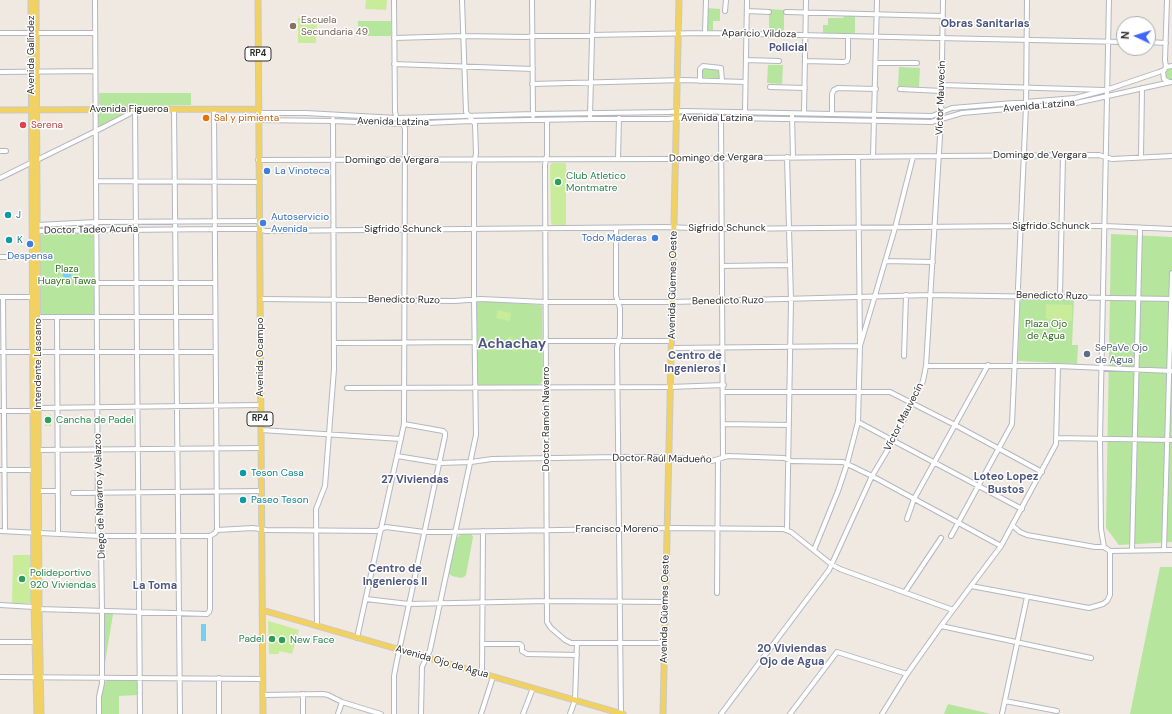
<!DOCTYPE html>
<html>
<head>
<meta charset="utf-8">
<style>
  body { margin:0 }
  #map { position:relative; width:1172px; height:714px; overflow:hidden; background:#efe9e1; font-family:"DM Sans",sans-serif }
  canvas { display:block }
  .north { position:absolute; left:1116px; top:16px; width:40px; height:40px; box-sizing:border-box; background:#fff; border:1px solid #ababab; border-radius:50%; rotate:274deg; font-size:11px; font-weight:700; line-height:16px; text-align:center; color:#2e2e2e }
  .north::after { content:''; display:block; margin:auto; width:14px; height:18px; background:#4264fb; clip-path:polygon(50% 0,100% 100%,50% 72%,0 100%) }
</style>
</head>
<body>
<div id="map">
<canvas width="1172" height="714"></canvas>
<div class="north">N</div>
</div>
<script>
const g = document.querySelector('canvas').getContext('2d');
g.lineJoin = 'round';
function fill(path, color) {
  g.fillStyle = color;
  g.fill(path, 'evenodd');
}
function shape(rows) {
  const path = new Path2D();
  for (const r of rows) {
    if (r.length === 3) {
      path.moveTo(r[0] + r[2], r[1]);
      path.arc(r[0], r[1], r[2], 0, 2 * Math.PI);
      continue;
    }
    path.moveTo(r[0], r[1]);
    for (let i = 2; i < r.length; i += 2) path.lineTo(r[i], r[i + 1]);
  }
  return path;
}
function strokePath(path, color, width, dash) {
  g.strokeStyle = color;
  g.lineWidth = width;
  g.lineCap = dash ? 'butt' : 'round';
  g.setLineDash(dash || []);
  g.stroke(path);
}
function label(font, color, halo, rows, align = 'center') {
  g.font = font + ' "DM Sans",sans-serif';
  g.lineWidth = 3;
  g.setLineDash([]);
  g.textBaseline = 'middle';
  g.strokeStyle = halo;
  g.fillStyle = color;
  for (const [text, x, y, turn = 0] of rows) {
    g.save();
    g.translate(x, y);
    g.rotate((+turn || 0) * Math.PI / 180);
    g.textAlign = isNaN(turn) ? turn : align;
    if (halo) g.strokeText(text, 0, 0);
    g.fillText(text, 0, 0);
    g.restore();
  }
}
const green = shape([
  [707,8,720,9,720,21,713,21,713,31,707,30],
  [769,9,784,10,784,33,769,32],
  [845,15,855,16,855,34,823,34,823,25,828,25,828,18,843,18],
  [358,21,391,21,391,36,358,36],
  [768,65,783,65,782,84,767,83],
  [899,67,920,68,919,87,898,86],
  [702,68,719,69,720,79,702,78],
  [1172,68,1172,79,1169,79,1166,77,1165,71,1168,69],
  [99,93,191,93,191,105,102,107,99,104],
  [100,112,128,112,100,126,98,125,98,114],
  [90,233,93,233,93,236,94,312,93,315,41,315,40,313,40,235,43,234],
  [1111,234,1172,237,1172,542,1119,545,1106,528],
  [1022,299,1074,300,1072,345,1078,345,1077,364,1018,361,1020,302],
  [479,301,540,305,542,306,543,380,541,383,539,385,477,385,475,305,476,303],
  [461,534,471,534,473,537,466,575,464,577,461,578,452,576,449,574,449,572,456,539],
  [1160,567,1172,567,1172,714,1130,714],
  [105,614,113,614,104,669,104,616],
  [108,680,136,680,138,684,138,695,119,696,119,714,101,714,101,698,105,682],
  [948,704,991,714,944,714]
]);
const pitch = shape([
  [366,0,387,0,386,10,365,9],
  [298,18,317,19,316,43,298,43],
  [553,163,566,163,566,225,553,225,551,223,550,165],
  [1046,304,1072,305,1072,321,1046,319],
  [498,310,511,313,510,321,496,318],
  [510,336,520,346,515,352,504,343],
  [45,415,51,415,51,426,45,426],
  [13,555,32,555,33,603,12,603],
  [268,621,299,630,292,654,279,651,279,654,269,654]
]);
const water = shape([
  [67,274,4.5],
  [201,624,206,624,206,641,201,641]
]);
const minor = shape([
  [95,0,98,531,101,542,102,611,102,683,99,697,99,714],
  [394,0,395,112,397,119],
  [532,0,533,116],
  [725,11,726,0],
  [747,11,769,12],
  [786,12,943,16],
  [0,33,95,33],
  [705,33,706,0],
  [394,38,463,36,527,37,533,36,705,33,1124,42],
  [1148,42,1166,43],
  [746,60,779,61],
  [805,61,844,62,847,61,848,58,848,36],
  [876,63,917,63],
  [394,64,533,69],
  [1166,67,1165,60,1167,0],
  [0,72,95,71],
  [700,81,700,69,703,66,721,68,722,81],
  [1169,82,1164,79,1163,72,1166,67,1172,66],
  [532,84,684,80,745,82],
  [942,85,1104,90],
  [770,87,805,88],
  [900,89,942,91],
  [135,109,140,714],
  [174,109,180,714],
  [214,109,217,530],
  [745,112,747,0],
  [258,113,306,113,397,118,533,114,669,112,684,111,932,116,952,108,1075,98,1106,90,1159,72,1164,70],
  [804,113,806,0],
  [832,114,832,94,834,90,838,88,876,89],
  [590,116,593,0],
  [721,116,723,457],
  [792,116,793,157],
  [258,120,333,121,404,124,472,121,590,119,668,119,685,117,931,122,962,113,1076,103,1171,82],
  [547,120,547,155,545,165,547,622,551,628,565,640,571,643,664,643],
  [0,151,6,151],
  [873,157,877,0],
  [1141,157,1142,88],
  [618,159,619,118],
  [258,160,666,159,939,156,1099,155,1112,159,1172,156],
  [0,178,96,131,129,114,135,109],
  [96,181,259,182],
  [35,226,37,225,96,222,259,221],
  [616,228,616,296,620,308,620,335,617,347,621,713],
  [36,231,214,229,258,229,266,231,665,227,721,229,1020,226,1105,226,1172,229],
  [0,257,32,257],
  [885,261,933,262],
  [722,266,789,265],
  [96,283,215,283],
  [1060,296,1063,156],
  [0,297,34,297],
  [3,297,5,531],
  [260,299,455,301,481,299,545,302,672,302,930,295,1172,299],
  [38,317,215,317],
  [57,317,58,534],
  [546,341,672,341],
  [334,343,474,342],
  [671,348,860,346,895,228,913,157],
  [0,352,33,352],
  [38,352,215,352],
  [904,356,906,295],
  [926,366,1058,366,1172,371],
  [347,388,670,387,724,385],
  [724,392,890,392,955,425,1042,472],
  [0,411,34,411,38,408,260,405],
  [858,422,1022,509],
  [724,424,789,425],
  [261,430,401,439],
  [1056,438,1172,440],
  [39,450,261,448],
  [397,456,440,463,471,462,492,459,617,457,663,457,712,461,728,456,784,458,791,461,843,462,872,476,1001,546],
  [0,470,34,470],
  [39,491,58,491],
  [73,493,261,491],
  [907,519,914,499,988,365],
  [1013,526,1020,532,1027,535,1095,547,1104,547,1110,551,1172,550],
  [787,529,791,300,787,157],
  [217,530,253,528,266,530,377,531,386,527,424,532,445,532,674,528,783,529,791,532,831,564,840,569,953,610],
  [0,531,100,536,210,536,215,533,217,530],
  [951,536,1012,424,1026,106,1027,0],
  [1104,547,1101,529,1100,439,1109,0],
  [814,550,838,491,847,464,858,422,860,346,858,157],
  [1164,550,1172,273],
  [1132,551,1140,229],
  [971,586,1089,608,1103,604,1107,601,1110,595,1110,551],
  [905,592,941,538],
  [717,593,718,460],
  [366,599,409,604,547,601,665,602],
  [0,605,34,607,39,609,207,614,209,612,210,609,210,536],
  [317,626,316,509,325,486,334,369,333,119],
  [941,626,1091,658],
  [357,638,404,424,405,129,403,123],
  [0,642,37,642],
  [482,644,520,644,522,646,522,651,527,654,577,655],
  [482,673,483,531],
  [0,677,262,679],
  [263,695,323,694,328,695,342,702,381,714],
  [1005,701,1057,711],
  [219,714,219,678],
  [303,714,303,694],
  [338,714,342,702],
  [394,714,394,676,396,665,445,436,445,433,443,431,404,424],
  [421,714,422,667,430,650,476,435,474,300,474,166,476,153,475,124,466,112,462,0],
  [481,714,493,677],
  [523,714,533,688],
  [570,714,575,700,577,643],
  [721,714,829,570,872,476,893,441,923,381,926,366,941,120,943,0],
  [790,714,837,652,907,674],
  [882,714,907,674,941,626,1001,546,1056,444,1058,366],
  [1002,714,1027,597]
]);
const major = shape([
  [31,0,34,607,37,714],
  [36,0,39,609,41,714],
  [258,0,263,714],
  [0,110,258,109],
  [262,610,623,714],
  [663,714,679,0]
]);
const markers = [
  [293,26,4,"#8d6e63"],
  [206,118,4,"#e8710a"],
  [23,125,4,"#e0444e"],
  [267,171,4,"#3f7fe0"],
  [558,182,4,"#2e9e5b"],
  [8,215,4,"#0f9aa8"],
  [263,223,4,"#3f7fe0"],
  [655,238,4,"#3f7fe0"],
  [9,240,4,"#0f9aa8"],
  [30,244,4,"#3f7fe0"],
  [1087,354,4,"#5c6f8a"],
  [48,420,4,"#2e9e5b"],
  [243,473,4,"#0f9aa8"],
  [243,500,4,"#0f9aa8"],
  [22,579,4,"#2e9e5b"],
  [272,639,4,"#2e9e5b"],
  [282,640,4,"#2e9e5b"]
];
const shields = [
  [258,54,26],
  [260,419,26]
];
const shieldNames = [
  ["RP4",258,54],
  ["RP4",260,419]
];
const educationNames = [
  ["Escuela",301,20],
  ["Secundaria 49",301,32]
];
const streetNames = [
  ["Aparicio Vildoza",759,34,1],
  ["Avenida Galíndez",31,55,-90],
  ["Víctor Mauvecín",941,98,-88],
  ["Avenida Latzina",1039,106,-5],
  ["Avenida Figueroa",129,109],
  ["Avenida Latzina",717,118],
  ["Avenida Latzina",393,122,1],
  ["Domingo de Vergara",1040,155],
  ["Domingo de Vergara",716,158,-1],
  ["Domingo de Vergara",392,160],
  ["Sigfrido Schunck",1051,226],
  ["Sigfrido Schunck",727,228],
  ["Sigfrido Schunck",403,229],
  ["Doctor Tadeo Acuña",91,230,-1],
  ["Avenida Güemes Oeste",673,285,-89],
  ["Benedicto Ruzo",1052,296,1],
  ["Benedicto Ruzo",404,300,1],
  ["Benedicto Ruzo",728,301,-1],
  ["Avenida Ocampo",260,357,-90],
  ["Intendente Lascano",38,364,-90],
  ["Víctor Mauvecín",904,417,-63],
  ["Doctor Ramón Navarro",546,419,-90],
  ["Doctor Raúl Madueño",662,459,1],
  ["Diego de Navarro y Velazco",100,496,-92],
  ["Francisco Moreno",617,529],
  ["Avenida Güemes Oeste",665,609,-89],
  ["Avenida Ojo de Agua",442,662,16]
];
const foodNames = [
  ["Sal y pimienta",214,118]
];
const healthNames = [
  ["Serena",31,125]
];
const shopNames = [
  ["La Vinoteca",275,171],
  ["Autoservicio",271,217],
  ["Avenida",271,229],
  ["Todo Maderas",647,238,"right"],
  ["Despensa",30,256,"center"]
];
const leisureNames = [
  ["Club Atletico",566,176],
  ["Montmatre",566,188],
  ["Cancha de Padel",56,420],
  ["Polideportivo",30,573],
  ["920 Viviendas",30,585],
  ["Padel",264,639,"right"],
  ["New Face",290,640]
];
const cultureNames = [
  ["J",16,215],
  ["K",17,240],
  ["Teson Casa",251,473],
  ["Paseo Teson",251,500]
];
const parkNames = [
  ["Plaza",67,269],
  ["Huayra Tawa",67,281],
  ["Plaza Ojo",1046,324],
  ["de Agua",1046,336]
];
const serviceNames = [
  ["SePaVe Ojo",1095,348],
  ["de Agua",1095,360]
];
const neighbourhoodNames = [
  ["Obras Sanitarias",985,24],
  ["Policial",788,48],
  ["Centro de",695,356],
  ["Ingenieros I",695,369],
  ["Loteo Lopez",1006,477],
  ["Bustos",1006,490],
  ["27 Viviendas",415,480],
  ["Centro de",395,569],
  ["Ingenieros II",395,582],
  ["La Toma",155,586],
  ["20 Viviendas",792,649],
  ["Ojo de Agua",792,662]
];
const districtNames = [
  ["Achachay",512,344]
];
fill(green, '#b6e59e');
fill(pitch, '#c9ec9a');
fill(water, '#75cff0');
strokePath(minor, '#b4b7c1', 6);
strokePath(major, '#c9c9c9', 7);
strokePath(minor, '#fff', 4);
strokePath(major, '#f2d163', 5);
for (const [x, y, r, color] of markers) {
  const dot = new Path2D();
  dot.arc(x, y, r, 0, 2 * Math.PI);
  g.fillStyle = color;
  g.fill(dot);
  strokePath(dot, '#fff', 1.5);
}
for (const [x, y, w] of shields) {
  const box = new Path2D();
  box.roundRect(x - w / 2, y - 7, w, 14, 3);
  g.fillStyle = '#fff';
  g.fill(box);
  strokePath(box, '#2e2e2e', 1);
}
label('bold 9px', '#2e2e2e', null, shieldNames);
label('10px', '#785e54', '#fff', educationNames, 'left');
label('10px', '#2e2e2e', '#fff', streetNames);
label('10px', '#c56008', '#fff', foodNames, 'left');
label('10px', '#be3a42', '#fff', healthNames, 'left');
label('10px', '#366cbe', '#fff', shopNames, 'left');
label('10px', '#27864d', '#fff', leisureNames, 'left');
label('10px', '#0d838f', '#fff', cultureNames, 'left');
label('10px', '#2c6e1b', '#fff', parkNames);
label('10px', '#4e5e75', '#fff', serviceNames, 'left');
label('bold 11px', '#4d5680', '#fff', neighbourhoodNames);
label('bold 14px', '#4d5680', '#fff', districtNames);
</script>
</body>
</html>
